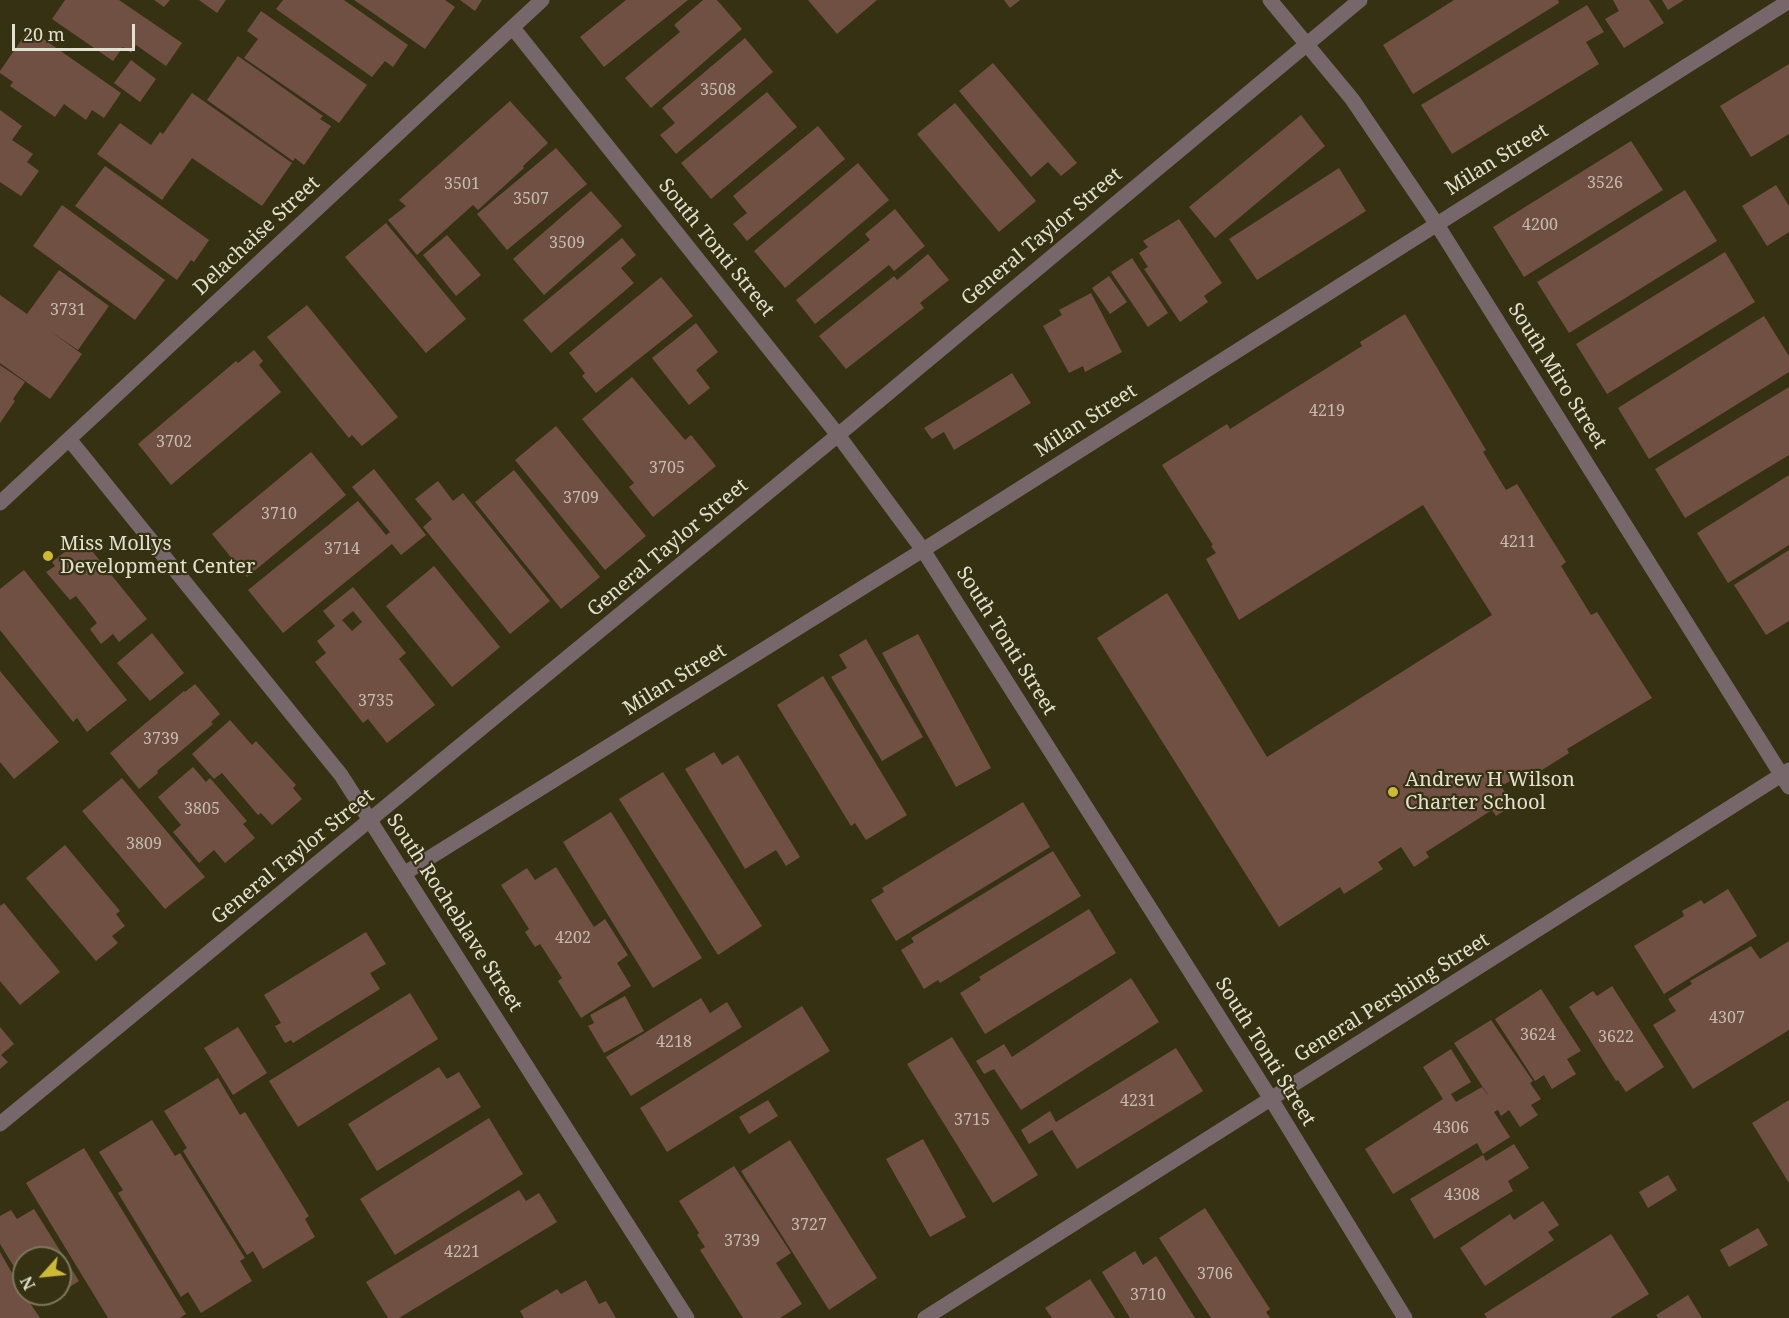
<!DOCTYPE html>
<html>
<head>
<meta charset="utf-8">
<style>
  body { margin:0 }
  #map { position:relative; width:1789px; height:1318px; overflow:hidden; background:#373113; font-family:"Noto Serif",serif }
  canvas { display:block }
  .north { position:absolute; left:12px; top:1246px; width:60px; height:60px; box-sizing:border-box; background:#373113; border:2px solid #7c775e; border-radius:50%; rotate:243deg; font-size:16px; font-weight:700; line-height:24px; text-align:center; color:#e3e0cf }
  .north::after { content:''; display:block; margin:auto; width:21px; height:27px; background:#cdb938; clip-path:polygon(50% 0,100% 100%,50% 72%,0 100%) }
  .scale { position:absolute; left:12px; top:24px; width:123px; height:27px; box-sizing:border-box; border:3px solid #e3e0cf; border-top:0; padding-left:8px; font-size:18px; line-height:21px; white-space:nowrap; color:#e3e0cf; -webkit-text-stroke:4px #373113; paint-order:stroke }
</style>
</head>
<body>
<div id="map">
<canvas width="1789" height="1318"></canvas>
<div class="north">N</div>
<div class="scale">20 m</div>
</div>
<script>
const g = document.querySelector('canvas').getContext('2d');
g.lineJoin = 'round';
function fill(path, color) {
  g.fillStyle = color;
  g.fill(path, 'evenodd');
}
function shape(rows) {
  const path = new Path2D();
  for (const r of rows) {
    path.moveTo(r[0], r[1]);
    for (let i = 2; i < r.length; i += 2) path.lineTo(r[i], r[i + 1]);
  }
  return path;
}
function strokePath(path, color, width, dash) {
  g.strokeStyle = color;
  g.lineWidth = width;
  g.lineCap = dash ? 'butt' : 'round';
  g.setLineDash(dash || []);
  g.stroke(path);
}
function label(font, color, halo, rows, align = 'center') {
  g.font = font + ' "Noto Serif",serif';
  g.lineWidth = 4.5;
  g.setLineDash([]);
  g.textBaseline = 'middle';
  g.strokeStyle = halo;
  g.fillStyle = color;
  for (const [text, x, y, turn = 0] of rows) {
    g.save();
    g.translate(x, y);
    g.rotate((+turn || 0) * Math.PI / 180);
    g.textAlign = isNaN(turn) ? turn : align;
    if (halo) g.strokeText(text, 0, 0);
    g.fillText(text, 0, 0);
    g.restore();
  }
}
const building = shape([
  [65,0,119,0,182,43,166,66,136,45,131,53,123,47,113,61,52,19],
  [154,0,170,0,164,7],
  [199,0,226,0,217,13],
  [283,0,344,0,408,45,393,67,385,61,372,77,276,9],
  [354,0,445,0,455,7,425,49],
  [460,0,482,0,475,11],
  [626,0,688,0,604,67,580,37],
  [703,0,717,0,742,29,651,108,625,78,680,32,674,25],
  [808,0,877,0,837,34],
  [1004,0,1020,0,1010,8],
  [1454,0,1558,0,1559,3,1413,94,1383,45],
  [1613,0,1649,0,1664,23,1624,48,1605,19,1619,11],
  [1662,0,1684,0,1668,10],
  [1587,5,1604,32,1586,42,1599,64,1452,154,1421,105],
  [261,11,367,85,339,123,244,58,258,39,247,31],
  [29,29,121,93,104,118,92,110,86,120,64,104,55,117,10,86,13,82,0,73,0,71],
  [745,38,773,72,676,154,660,135,675,123,662,108],
  [238,56,323,116,320,119,331,126,304,165,295,158,293,161,207,100],
  [131,60,156,79,140,102,114,83],
  [993,63,1077,163,1061,176,1048,162,1031,177,959,91],
  [1789,64,1789,134,1751,157,1720,106],
  [767,92,797,127,711,199,681,163],
  [192,93,292,163,262,206,192,158,162,200,97,154,120,123,151,145,160,132,163,134],
  [510,101,548,143,523,166,524,168,478,210,473,205,417,255,388,220,406,206,399,200],
  [955,103,1036,201,999,232,917,134],
  [0,110,22,126,12,140,33,154,27,162,39,171,21,196,0,182],
  [1301,115,1325,146,1215,238,1189,207],
  [818,126,845,159,747,241,733,224,747,213,733,196],
  [1631,141,1663,190,1524,277,1493,227],
  [556,148,587,184,507,250,477,214],
  [858,163,889,200,785,288,754,251],
  [105,166,209,240,194,262,191,260,177,280,75,206],
  [1339,168,1366,211,1257,280,1229,239],
  [1776,185,1789,206,1789,232,1767,246,1742,206],
  [1685,190,1717,241,1569,333,1537,282],
  [591,191,622,226,544,295,513,259],
  [62,205,165,280,135,320,33,246],
  [895,209,925,246,894,271,889,265,815,324,796,300,870,240,865,234],
  [1179,219,1222,283,1204,296,1208,302,1180,322,1144,269,1148,267,1139,253,1148,247,1143,241],
  [386,223,466,319,426,353,345,257],
  [447,235,481,275,456,296,423,255],
  [622,238,636,255,621,268,634,283,551,353,523,320],
  [1725,252,1755,302,1607,394,1576,344],
  [928,254,949,280,920,303,924,308,846,369,819,336,894,276,897,280],
  [1132,258,1168,313,1148,327,1111,272],
  [59,270,109,306,78,350,50,331,82,354,50,399,0,363,0,295,27,314],
  [1109,276,1127,302,1110,314,1092,288],
  [661,277,693,316,596,393,582,376,585,373,569,353],
  [1091,293,1122,352,1085,372,1083,366,1069,373,1043,326,1062,315,1059,310],
  [307,305,398,417,362,446,352,435,349,438,267,337],
  [1405,314,1486,450,1483,452,1506,490,1517,484,1566,562,1561,566,1591,615,1597,612,1652,698,1567,749,1569,753,1518,785,1514,779,1501,786,1513,805,1496,816,1492,810,1426,852,1429,857,1414,867,1401,847,1378,862,1383,869,1344,894,1340,887,1279,927,1097,638,1167,593,1267,757,1492,615,1423,505,1239,620,1206,559,1216,553,1211,546,1213,545,1162,465,1227,424,1230,429,1362,346,1360,342],
  [1764,316,1789,356,1789,372,1649,459,1618,408],
  [696,323,718,352,696,370,710,388,689,405,652,358],
  [254,350,263,361,259,365,281,392,171,485,138,444,236,361,238,363],
  [0,365,25,382,13,399,15,401,0,423],
  [1012,373,1031,403,954,450,944,432,932,439,924,428],
  [632,377,685,440,691,435,716,466,653,517,629,487,634,483,582,419],
  [1789,387,1789,455,1685,518,1655,469],
  [556,426,646,536,605,570,515,460],
  [311,452,346,495,247,577,212,534],
  [374,469,426,535,401,555,392,544,283,633,248,590,358,501,386,535,390,532,352,487],
  [514,470,600,577,561,609,475,502],
  [1789,475,1789,545,1728,583,1697,533],
  [438,481,453,501,463,493,550,601,510,634,423,527,432,519,415,499],
  [84,541,147,619,119,642,113,634,101,644,90,629,97,623,76,596,70,600,46,572,55,566,52,562,75,544,77,546],
  [1789,550,1789,621,1766,635,1734,585],
  [434,566,500,647,452,687,386,606],
  [24,570,127,700,87,732,77,718,73,722,0,630,0,589],
  [353,587,406,653,399,659,435,705,387,743,368,719,363,723,315,662,326,653,317,641,335,626,323,611],
  [353,611,362,622,352,631,342,620],
  [152,633,184,673,150,701,117,663],
  [918,634,991,768,956,787,882,653],
  [866,639,923,737,882,761,831,677,847,668,839,655],
  [0,671,59,742,14,779,0,762],
  [823,676,907,815,866,840,855,823,851,826,777,705],
  [195,684,220,714,211,722,213,724,157,771,158,773,139,789,110,753,184,691,185,692],
  [230,720,252,745,256,741,296,785,293,788,302,799,272,825,261,813,258,815,222,773,214,779,192,754],
  [714,752,722,765,738,755,800,857,786,866,776,850,745,869,685,769],
  [193,767,206,782,210,778,247,821,243,824,255,838,225,863,214,850,199,863,173,832,181,825,158,797],
  [663,772,762,926,718,955,619,799],
  [122,778,205,877,165,909,82,811],
  [1023,802,1050,847,896,941,871,900,884,892,882,888],
  [611,812,702,958,653,988,563,842],
  [65,845,120,911,116,914,125,926,112,936,118,943,96,961,26,878],
  [1053,851,1081,896,940,983,938,980,924,989,901,950,914,942,911,938],
  [556,867,594,927,605,919,628,955,617,963,631,986,581,1018,558,981,562,978,540,944,535,947,525,932,529,929,501,885,527,868,535,880],
  [1728,889,1757,936,1664,994,1634,946,1684,916,1682,911,1701,900,1704,904],
  [4,903,60,972,20,1005,0,981,0,906],
  [1089,909,1116,953,985,1034,960,993,981,980,979,977],
  [366,932,386,964,370,973,380,989,293,1043,291,1040,285,1043,275,1026,281,1023,264,995],
  [1789,941,1789,1030,1693,1089,1653,1025,1676,1011,1668,999,1692,984,1690,981,1751,946,1760,959],
  [1131,978,1159,1022,1021,1110,994,1069,984,1074,976,1061,1004,1044,1012,1057],
  [1612,986,1664,1067,1626,1092,1618,1080,1616,1081,1569,1007,1593,991,1597,996],
  [1541,989,1581,1051,1567,1059,1576,1074,1552,1089,1544,1075,1535,1081,1495,1019],
  [410,993,438,1039,298,1127,269,1081],
  [625,996,644,1031,604,1053,588,1026,594,1023,590,1015],
  [701,998,710,1013,727,1002,742,1027,631,1096,606,1057],
  [802,1006,830,1051,667,1152,640,1108],
  [1491,1020,1533,1081,1530,1083,1541,1099,1531,1105,1538,1115,1520,1127,1509,1110,1501,1116,1498,1110,1494,1112,1510,1137,1483,1154,1477,1143,1393,1194,1365,1149,1443,1099,1423,1067,1451,1049,1471,1082,1451,1094,1456,1102,1482,1087,1490,1098,1454,1043],
  [0,1027,14,1044,1,1055,8,1062,0,1069],
  [238,1027,267,1073,233,1095,204,1048],
  [952,1037,1038,1175,993,1203,907,1064],
  [1176,1048,1203,1091,1077,1169,1052,1130,1029,1144,1021,1130,1050,1111,1056,1122],
  [439,1067,447,1079,459,1072,481,1107,377,1171,348,1124],
  [218,1078,240,1115,245,1112,309,1216,305,1219,315,1237,263,1269,253,1251,247,1255,183,1151,187,1148,164,1111],
  [768,1100,778,1116,749,1134,739,1117],
  [1789,1100,1789,1183,1752,1123],
  [489,1118,523,1174,395,1255,360,1199],
  [152,1120,175,1156,180,1153,245,1258,240,1261,252,1281,201,1313,188,1292,181,1297,118,1193,123,1190,99,1152],
  [923,1139,966,1217,930,1237,886,1159],
  [790,1140,877,1278,829,1310,741,1171],
  [1514,1144,1529,1168,1508,1181,1513,1191,1434,1239,1410,1199,1483,1155,1486,1161],
  [84,1148,186,1314,180,1318,108,1318,26,1183],
  [734,1166,791,1253,776,1263,802,1304,780,1318,743,1318,700,1250,705,1247,697,1235,699,1233,679,1201],
  [1668,1175,1677,1190,1648,1208,1639,1192],
  [519,1190,526,1201,539,1193,557,1222,399,1318,388,1318,366,1282],
  [1543,1201,1559,1225,1548,1232,1554,1240,1485,1286,1460,1248,1510,1214,1514,1220],
  [1205,1208,1270,1309,1266,1312,1270,1318,1211,1318,1159,1238],
  [34,1209,79,1281,60,1293,60,1258,24,1258,24,1283,0,1244,0,1216,11,1210,17,1219],
  [1758,1228,1768,1245,1729,1267,1720,1250],
  [1611,1234,1649,1294,1610,1318,1487,1318,1484,1314],
  [1135,1251,1143,1265,1156,1256,1195,1318,1130,1318,1102,1272],
  [0,1252,24,1294,40,1318,0,1318],
  [1090,1279,1115,1318,1052,1318,1045,1308],
  [586,1280,599,1304,606,1301,616,1318,524,1318,520,1311,557,1289,561,1294],
  [31,1294,58,1294,39,1306],
  [1688,1295,1702,1318,1658,1318,1656,1315]
]);
const minor = shape([
  [1270,0,1352,99,1436,223,1789,787],
  [513,28,838,435,923,550,1271,1099,1405,1318],
  [69,439,341,775,687,1318],
  [0,503,542,0],
  [405,873,923,550,1789,1],
  [0,1124,838,435,1360,0],
  [925,1318,1789,770]
]);
const markers = [
  [48,556,6,"#cdb938"],
  [1393,792,6,"#cdb938"]
];
const numberNames = [
  ["3508",718,90],
  ["3526",1605,183],
  ["3501",462,184],
  ["3507",531,199],
  ["4200",1540,225],
  ["3509",567,243],
  ["3731",68,310],
  ["4219",1327,411],
  ["3702",174,442],
  ["3705",667,468],
  ["3709",581,498],
  ["3710",279,514],
  ["4211",1518,542],
  ["3714",342,549],
  ["3735",376,701],
  ["3739",161,739],
  ["3805",202,809],
  ["3809",144,844],
  ["4202",573,938],
  ["4307",1727,1018],
  ["3624",1538,1035],
  ["3622",1616,1037],
  ["4218",674,1042],
  ["4231",1138,1101],
  ["3715",972,1120],
  ["4306",1451,1128],
  ["4308",1462,1195],
  ["3727",809,1225],
  ["3739",742,1241],
  ["4221",462,1252],
  ["3706",1215,1274],
  ["3710",1148,1295]
];
const streetNames = [
  ["Milan Street",1497,160,-32],
  ["Delachaise Street",257,236,-43],
  ["General Taylor Street",1042,237,-40],
  ["South Tonti Street",716,248,51],
  ["South Miro Street",1557,376,58],
  ["Milan Street",1086,421,-33],
  ["General Taylor Street",668,548,-40],
  ["South Tonti Street",1006,641,58],
  ["Milan Street",675,680,-32],
  ["General Taylor Street",293,857,-39],
  ["South Rocheblave Street",454,913,57],
  ["General Pershing Street",1392,998,-32],
  ["South Tonti Street",1265,1052,58]
];
const poiNames = [
  ["Miss Mollys",60,544],
  ["Development Center",60,567],
  ["Andrew H Wilson",1405,780],
  ["Charter School",1405,803]
];
fill(building, '#705043');
strokePath(minor, '#77676b', 15);
for (const [x, y, r, color] of markers) {
  const dot = new Path2D();
  dot.arc(x, y, r, 0, 2 * Math.PI);
  g.fillStyle = color;
  g.fill(dot);
  strokePath(dot, '#373113', 2);
}
label('16px', '#c6bcac', null, numberNames);
label('20px', '#e3e0cf', '#373113', streetNames);
label('20px', '#e3e0cf', '#373113', poiNames, 'left');
</script>
</body>
</html>
